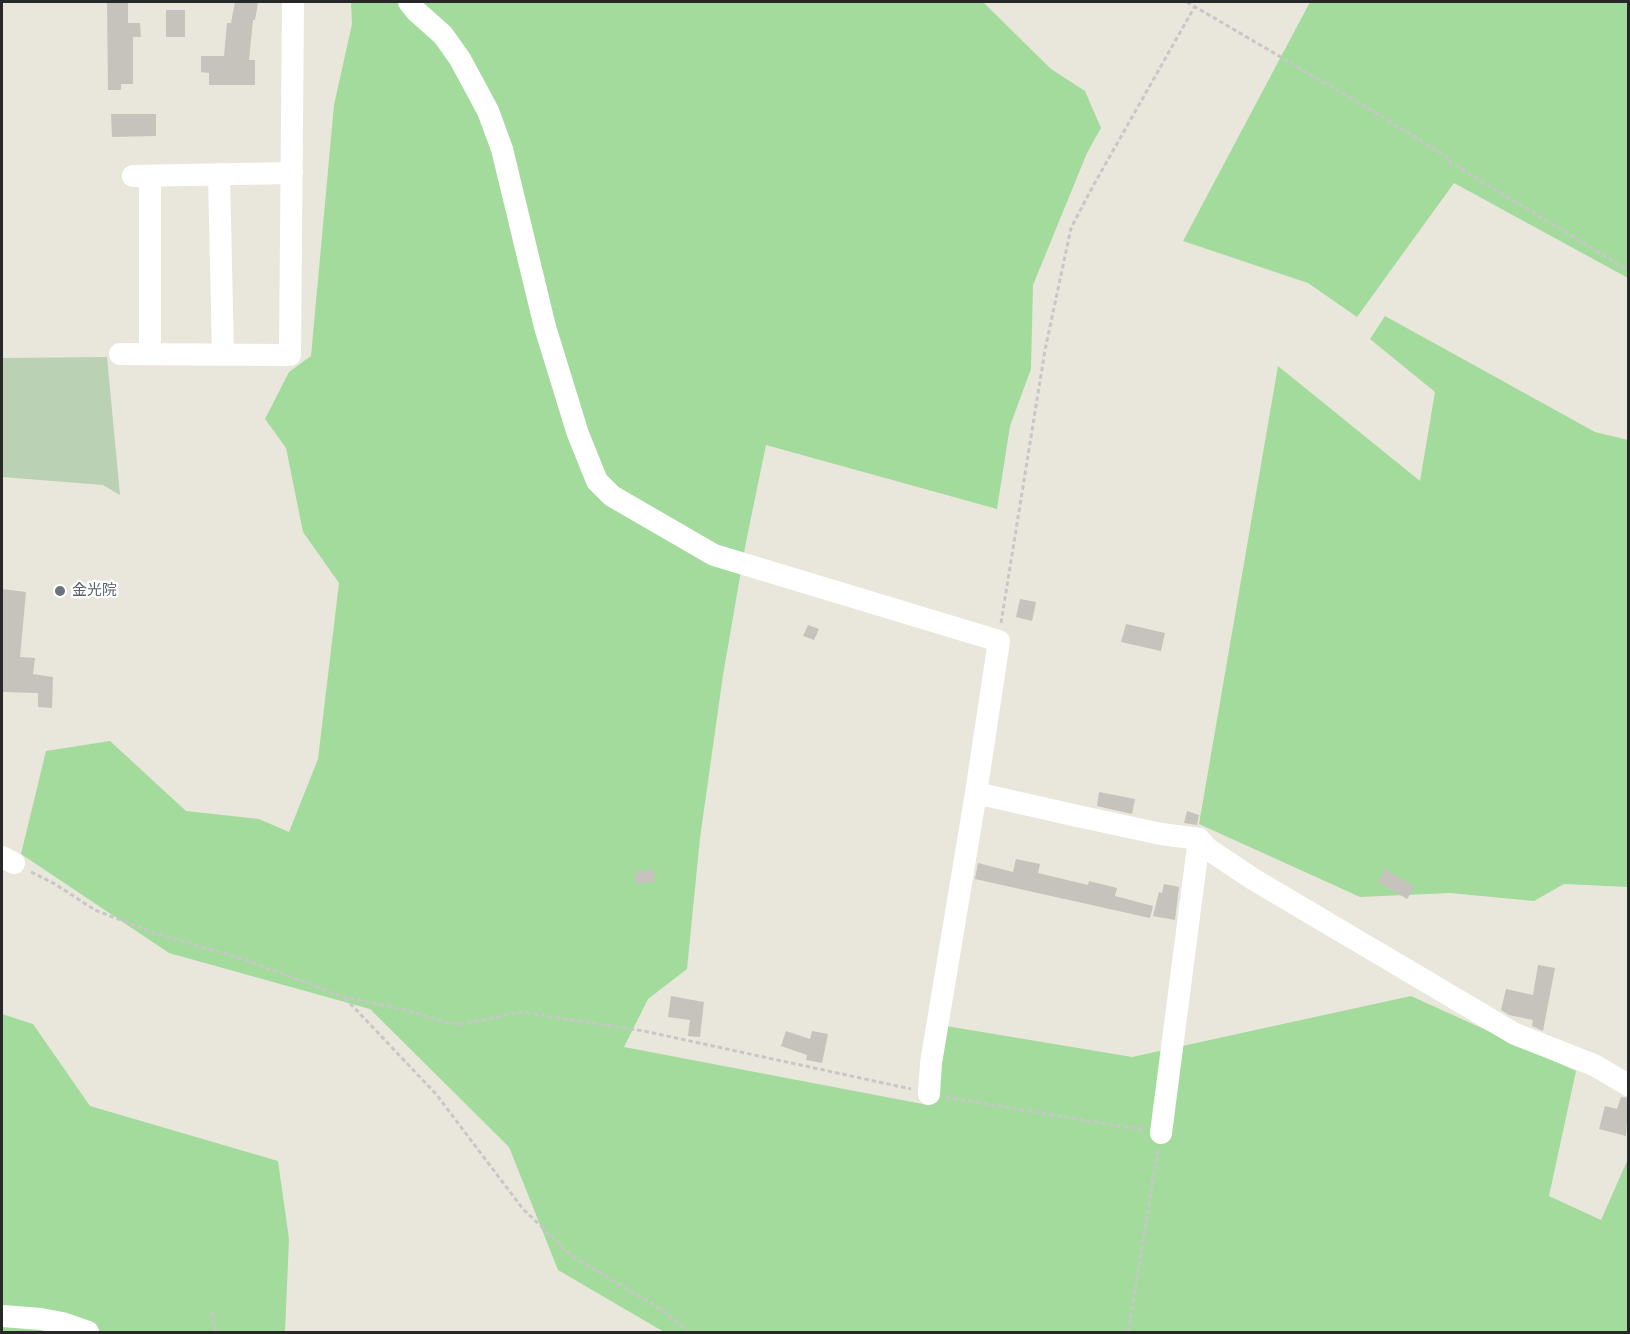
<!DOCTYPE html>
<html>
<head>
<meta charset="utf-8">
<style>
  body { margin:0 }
  #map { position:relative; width:1630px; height:1334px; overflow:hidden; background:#e9e7db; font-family:Rubik,sans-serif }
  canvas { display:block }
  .frame { position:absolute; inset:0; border:3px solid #282828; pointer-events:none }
</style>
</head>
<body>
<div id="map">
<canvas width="1630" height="1334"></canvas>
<div class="frame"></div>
</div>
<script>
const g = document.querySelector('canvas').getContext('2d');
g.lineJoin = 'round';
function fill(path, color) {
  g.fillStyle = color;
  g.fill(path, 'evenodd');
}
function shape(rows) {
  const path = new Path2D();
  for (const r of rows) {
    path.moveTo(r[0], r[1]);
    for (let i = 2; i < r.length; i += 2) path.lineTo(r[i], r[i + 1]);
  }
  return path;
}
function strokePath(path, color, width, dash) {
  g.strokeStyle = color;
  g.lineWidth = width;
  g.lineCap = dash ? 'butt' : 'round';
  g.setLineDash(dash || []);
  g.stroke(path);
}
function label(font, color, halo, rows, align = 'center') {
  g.font = font + ' Rubik,"Noto Sans JP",sans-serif';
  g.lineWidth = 4.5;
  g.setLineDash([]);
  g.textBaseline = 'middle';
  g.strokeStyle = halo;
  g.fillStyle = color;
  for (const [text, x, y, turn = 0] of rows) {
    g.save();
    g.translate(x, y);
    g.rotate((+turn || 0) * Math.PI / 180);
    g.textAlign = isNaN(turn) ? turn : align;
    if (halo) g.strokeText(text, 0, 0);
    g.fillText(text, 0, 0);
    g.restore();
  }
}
const green = shape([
  [351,2,983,2,1051,69,1085,91,1101,128,1087,153,1033,285,1031,369,1010,426,997,509,766,445,746,542,723,675,700,838,687,969,648,999,624,1047,928,1105,946,1026,1132,1057,1411,996,1576,1071,1549,1196,1601,1220,1628,1159,1628,1332,664,1332,558,1270,509,1147,370,1009,169,953,21,854,46,751,110,741,186,811,259,819,289,832,318,759,339,583,303,532,286,448,265,419,289,372,311,356,334,105,352,24],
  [1310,2,1628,2,1628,278,1454,183,1357,317,1308,283,1183,241],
  [1385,316,1595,432,1628,440,1628,887,1564,884,1534,901,1450,893,1360,897,1199,824,1278,366,1420,481,1435,392,1370,339],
  [2,1014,33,1024,90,1106,278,1161,289,1239,285,1332,2,1332]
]);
const cemetery = shape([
  [107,357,120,495,103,485,2,477,2,358]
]);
const building = shape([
  [107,2,128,2,128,23,140,23,141,37,133,37,133,84,121,84,121,90,108,90],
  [235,2,258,2,255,20,253,20,249,60,255,60,255,85,209,85,209,73,201,72,201,56,224,56,227,23,231,23],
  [166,10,185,10,185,37,166,37],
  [111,114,156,114,156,136,112,137],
  [2,589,26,592,20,657,35,658,33,674,53,677,52,708,38,707,38,693,2,692],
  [1020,599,1036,602,1032,621,1016,617],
  [1126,624,1165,633,1161,651,1121,642],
  [808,625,819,629,814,640,803,636],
  [1099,792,1135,799,1132,814,1097,806],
  [1187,811,1199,815,1197,825,1184,823],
  [1016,859,1040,864,1038,873,1088,885,1089,881,1117,888,1115,896,1153,906,1150,918,975,879,978,863,1013,872],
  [654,869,655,882,636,884,635,872],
  [1385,869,1415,887,1407,899,1378,882],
  [1164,884,1179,887,1175,920,1153,916,1159,892,1162,893],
  [1538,965,1555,968,1543,1031,1532,1026,1533,1020,1509,1015,1501,1010,1506,989,1533,995],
  [671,996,704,1002,700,1037,688,1036,690,1020,668,1017],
  [786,1031,810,1039,812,1031,828,1034,822,1063,806,1060,807,1055,781,1046],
  [1621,1097,1629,1098,1626,1136,1599,1129,1605,1106,1617,1109]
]);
const path = shape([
  [1187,2,1366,107,1447,157,1448,161,1628,270],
  [1001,623,1045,350,1071,228,1093,186,1195,6],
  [31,872,55,884,95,910,154,933,243,959,344,997,410,1011,448,1023,462,1024,521,1012,644,1031,911,1089],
  [345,998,436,1094,523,1209,572,1256,662,1310,689,1332],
  [946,1097,1144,1130],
  [211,1312,216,1332],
  [1128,1332,1158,1149]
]);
const minor = shape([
  [409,2,416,11,443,35,460,59,488,111,502,149,545,327,578,434,597,481,612,496,714,555,999,641,976,793,1073,815,1161,834,1199,839,1208,849,1253,879,1515,1034,1594,1065,1628,1085],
  [219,174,223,355],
  [133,176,292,173],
  [150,176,150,354],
  [120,354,290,355,293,2],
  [2,857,14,863],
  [929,1094,931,1063,976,793],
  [1161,1133,1199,839],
  [2,1316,41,1319,62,1323,88,1332]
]);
const markers = [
  [60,591,6,"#6b7280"]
];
const worshipNames = [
  ["金光院",72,591]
];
fill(green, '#a3db9d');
fill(cemetery, '#bbd1b4');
fill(building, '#c5c3bb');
strokePath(path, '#c7c7c7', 3, [4.5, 3]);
strokePath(minor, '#fff', 22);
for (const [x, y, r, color] of markers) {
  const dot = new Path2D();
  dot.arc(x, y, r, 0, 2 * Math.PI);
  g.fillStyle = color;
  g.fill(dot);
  strokePath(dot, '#fff', 2);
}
label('15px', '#5b616d', '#fff', worshipNames, 'left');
</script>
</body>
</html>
